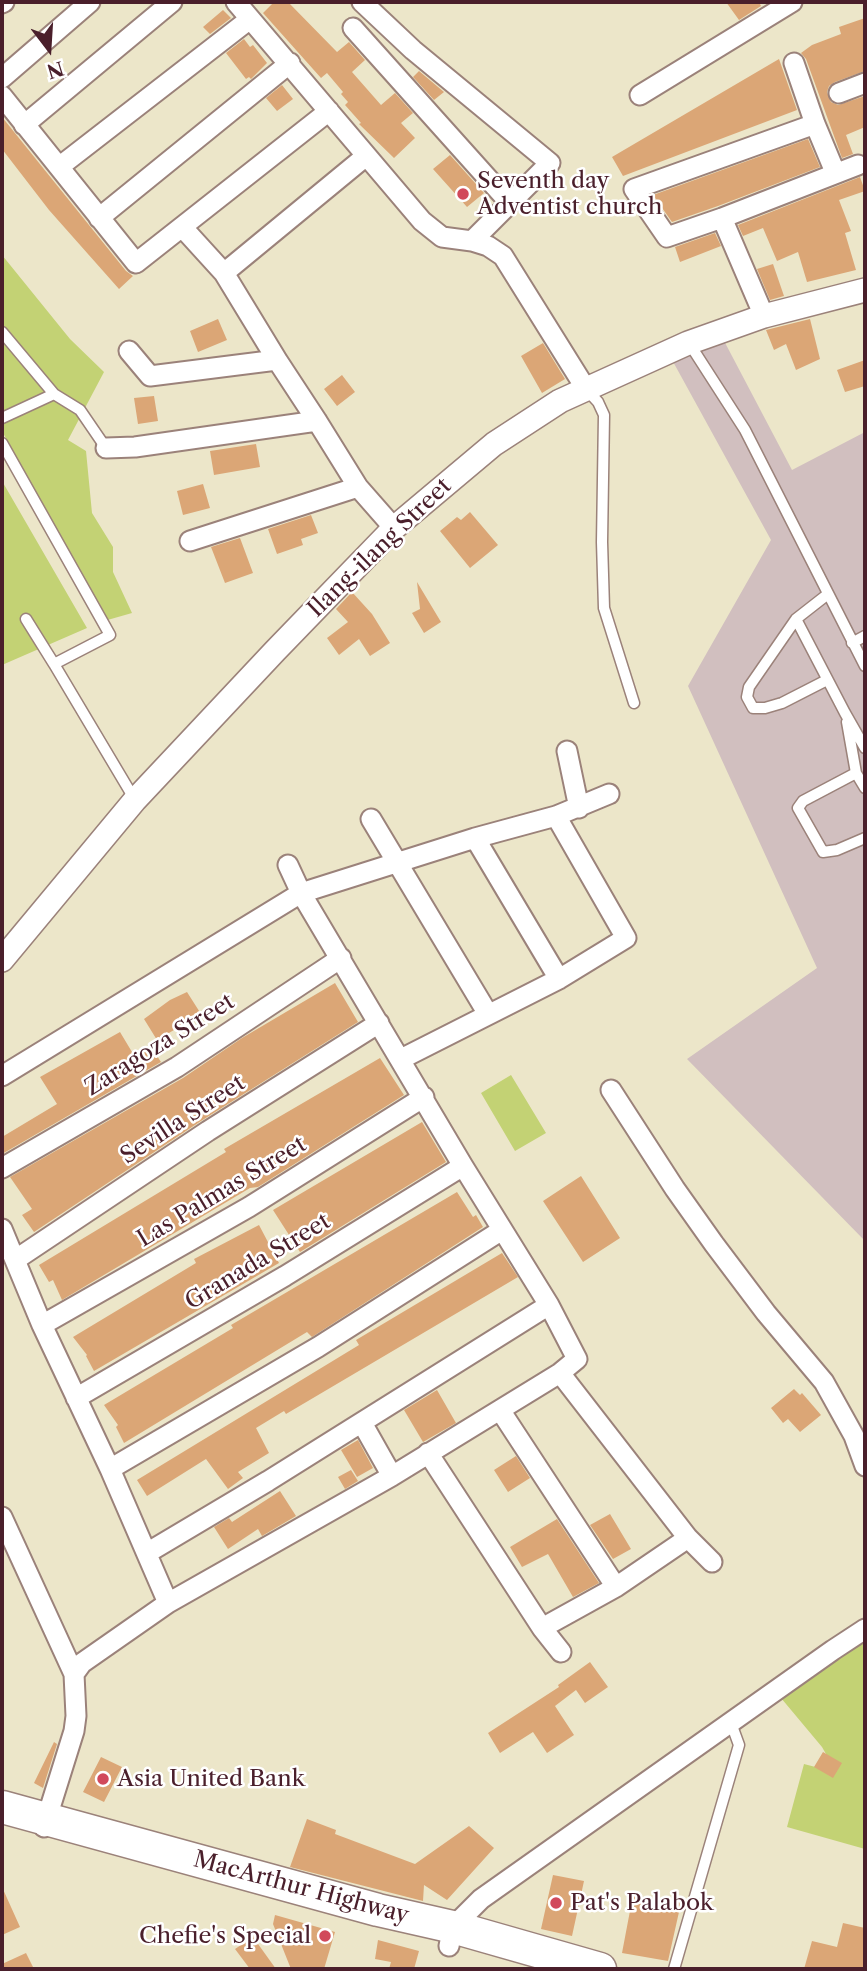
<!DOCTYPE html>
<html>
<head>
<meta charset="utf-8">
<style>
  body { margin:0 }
  #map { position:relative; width:867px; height:1971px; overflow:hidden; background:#ece6c9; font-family:"Libre Caslon Text",serif }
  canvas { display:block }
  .frame { position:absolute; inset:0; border:4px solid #4a1f2b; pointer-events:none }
  .north { position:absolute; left:14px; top:14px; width:70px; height:70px; -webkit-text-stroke:5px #fff; paint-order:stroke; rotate:163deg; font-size:19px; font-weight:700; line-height:28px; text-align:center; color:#4a1f2b }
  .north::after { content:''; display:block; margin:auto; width:24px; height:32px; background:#4a1f2b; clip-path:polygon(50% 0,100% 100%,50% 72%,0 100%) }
</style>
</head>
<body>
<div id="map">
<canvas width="867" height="1971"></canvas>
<div class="frame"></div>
<div class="north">N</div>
</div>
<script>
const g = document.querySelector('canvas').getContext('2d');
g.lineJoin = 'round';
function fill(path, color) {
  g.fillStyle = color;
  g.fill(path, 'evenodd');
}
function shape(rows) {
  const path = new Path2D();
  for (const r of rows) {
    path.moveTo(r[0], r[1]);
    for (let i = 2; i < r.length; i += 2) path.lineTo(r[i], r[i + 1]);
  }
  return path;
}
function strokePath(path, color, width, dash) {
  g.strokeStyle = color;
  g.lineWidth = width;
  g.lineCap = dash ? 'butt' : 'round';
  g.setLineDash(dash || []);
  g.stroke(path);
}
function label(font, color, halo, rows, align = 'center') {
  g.font = font + ' "Libre Caslon Text",serif';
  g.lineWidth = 5;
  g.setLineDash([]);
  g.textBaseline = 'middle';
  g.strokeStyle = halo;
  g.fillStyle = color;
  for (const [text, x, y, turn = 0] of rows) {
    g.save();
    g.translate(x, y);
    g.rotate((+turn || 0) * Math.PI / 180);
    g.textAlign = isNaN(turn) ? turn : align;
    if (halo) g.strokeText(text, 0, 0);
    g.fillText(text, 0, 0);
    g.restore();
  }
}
const industrial = shape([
  [722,337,792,470,865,432,865,1241,687,1059,817,968,688,686,771,540,671,358]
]);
const green = shape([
  [2,255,70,339,104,372,68,440,86,451,92,513,113,547,113,572,132,613,104,621,2,431],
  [2,481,87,628,2,665],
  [511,1075,546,1133,515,1151,481,1093],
  [865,1629,865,1849,787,1827,804,1764,823,1769,830,1761,822,1747,776,1692]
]);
const building = shape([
  [274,2,288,2,337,52,349,42,365,60,352,72,381,105,395,93,413,113,401,123,415,138,394,158,359,124,361,123,345,105,348,102,341,94,343,92,327,73,321,78,263,13],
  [726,2,759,2,761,6,739,20],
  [223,10,231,18,210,34,203,27],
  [865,18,865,71,835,82,829,86,827,92,831,102,838,105,865,96,865,127,846,135,853,154,842,158,806,59,801,53,812,45,841,34,839,27],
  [244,39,250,47,253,45,267,63,251,79,249,77,246,79,226,53],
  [779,59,797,110,623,176,612,157],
  [419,71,444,92,434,100,413,77],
  [282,85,293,99,277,111,266,98],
  [2,117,126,271,133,276,119,289,49,210,2,149],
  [808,139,820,167,718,206,672,222,653,195],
  [450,155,484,193,467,207,433,169],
  [860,177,865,191,839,200,851,231,845,233,856,270,807,282,798,252,777,261,763,228,743,236,738,225],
  [715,233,721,246,680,262,675,247],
  [773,264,784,296,770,300,757,269],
  [218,319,227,340,198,352,190,331],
  [810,319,820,359,796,370,786,344,774,350,766,330],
  [543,343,565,379,542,393,521,356],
  [865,360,865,386,845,392,837,370],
  [342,375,355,392,337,406,324,389],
  [154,396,158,421,138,424,134,398],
  [256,444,260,467,214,475,210,451],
  [203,484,210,508,183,515,177,491],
  [470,512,498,545,470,568,440,531,457,517,461,520],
  [311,515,318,533,301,539,303,545,277,554,268,529],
  [240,538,253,573,225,583,211,547],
  [417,582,441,622,424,633,412,613,420,609],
  [352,592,372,614,390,643,370,656,359,639,339,655,327,638,348,622,336,609],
  [335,983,358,1022,201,1121,34,1232,22,1215,32,1209,10,1177,183,1078,242,1038],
  [187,992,201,1014,157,1040,144,1019,170,1000],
  [120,1032,135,1057,151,1047,161,1062,2,1154,2,1137,57,1104,40,1077],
  [380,1058,404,1095,258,1187,250,1188,62,1300,53,1280,49,1282,39,1265,226,1152,224,1149],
  [422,1122,446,1162,300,1252,273,1210],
  [581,1176,620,1238,583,1262,543,1201],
  [457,1192,473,1217,476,1215,483,1227,312,1337,307,1332,124,1443,116,1427,118,1425,104,1405,233,1328,231,1325],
  [259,1225,279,1263,94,1371,86,1356,87,1355,73,1337,196,1263,194,1259],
  [502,1253,518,1277,286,1414,284,1411,256,1428,269,1453,238,1472,243,1478,228,1489,206,1459,147,1496,137,1480,359,1345,356,1340],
  [794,1389,800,1395,802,1393,821,1415,800,1432,788,1419,783,1423,771,1408],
  [437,1390,456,1423,423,1442,404,1410],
  [358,1440,373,1468,357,1477,341,1450],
  [516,1456,530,1478,508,1492,494,1470],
  [351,1470,358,1481,345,1489,338,1477],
  [280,1491,296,1516,262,1536,258,1529,228,1549,214,1527,229,1518,232,1522],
  [610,1514,631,1549,613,1559,590,1525],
  [557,1519,599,1583,573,1597,548,1554,522,1567,510,1547],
  [590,1662,608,1687,585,1703,576,1690,555,1706,574,1735,547,1753,533,1732,500,1753,488,1733,559,1687,558,1685],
  [54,1742,57,1744,43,1788,34,1783],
  [823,1752,842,1763,833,1778,814,1767],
  [101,1757,122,1767,104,1802,83,1792],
  [307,1819,336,1830,335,1834,415,1864,469,1826,494,1848,447,1900,424,1885,423,1901,290,1867],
  [553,1875,584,1881,572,1936,541,1929],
  [2,1887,20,1927,2,1935],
  [633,1895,681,1903,668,1961,622,1953],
  [275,1915,335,1932,324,1969,291,1969,273,1924],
  [843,1923,865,1928,864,1969,804,1969,812,1941,837,1947],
  [253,1937,276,1969,250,1969,235,1949],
  [378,1940,419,1951,414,1969,389,1969,391,1962,375,1959],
  [26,1953,34,1969,2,1969,2,1964]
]);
const service = shape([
  [2,332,54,394,80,410,106,448],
  [689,343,745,430,865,666],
  [586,389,598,402,604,415,602,542,604,608,634,703],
  [2,418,54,394],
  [2,443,110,635,54,664,135,800],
  [26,619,54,664],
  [796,619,845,713,865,748],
  [852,643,865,636],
  [827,680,782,703,765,708,753,708,747,697,749,687,796,619,828,594],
  [847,722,856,773],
  [865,788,856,773,803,801,798,808,823,852,837,850,865,838],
  [674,1969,739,1745,731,1723]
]);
const minor = shape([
  [236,2,422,221,442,237,472,241],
  [362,2,413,50,550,163,472,241,488,246,503,256,586,389],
  [2,3,4,2],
  [353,28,509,202],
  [794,63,815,124,835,172],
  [2,78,90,2],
  [839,93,865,83],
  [640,95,792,2],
  [2,96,136,263,329,111],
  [815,124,634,189,667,237,722,218,858,165],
  [24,125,172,2],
  [59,167,250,19],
  [99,218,290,63],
  [722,218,764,316],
  [183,228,224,273,277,360,317,421,358,487,394,528],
  [224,273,366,156],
  [129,351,150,376,277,360],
  [106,448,135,447,317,421],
  [190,541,358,487],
  [567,751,579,808],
  [371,819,488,1014],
  [475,838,559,979],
  [401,1059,559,979,626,938,556,816],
  [2,1076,301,893,475,838,556,816,609,794],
  [611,1090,675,1189,714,1244,766,1313,824,1382,854,1436,865,1466],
  [2,1168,177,1067,341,958],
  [2,1229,42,1325,110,1469,168,1603],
  [15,1260,208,1131,379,1023],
  [42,1325,249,1207,424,1097],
  [560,1373,688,1538,712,1562],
  [76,1398,285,1276,463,1166],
  [500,1410,616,1587],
  [362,1423,392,1476],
  [428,1453,542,1628,561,1652],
  [110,1469,318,1347,502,1230],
  [2,1517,74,1674,76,1716,74,1731,44,1827],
  [147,1553,268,1481,549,1305],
  [542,1628,616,1587,688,1538],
  [74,1674,82,1663,168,1603,392,1476,560,1373,577,1359,549,1305,463,1166,301,893,288,865],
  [449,1946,453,1927,481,1899,833,1650,865,1629]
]);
const tertiary = shape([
  [2,960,135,800,275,651,394,528,494,444,560,401,688,343,764,316,865,290]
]);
const trunk = shape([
  [2,1807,378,1910,453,1927,600,1969]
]);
const markers = [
  [463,194,7,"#d1495b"],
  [103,1779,7,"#d1495b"],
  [556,1903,7,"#d1495b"],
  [325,1936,7,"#d1495b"]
];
const poiNames = [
  ["Seventh day",477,181],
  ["Adventist church",477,207],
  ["Asia United Bank",117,1779],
  ["Pat's Palabok",570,1903],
  ["Chefie's Special",311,1936,"right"]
];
const streetNames = [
  ["Ilang-ilang Street",380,548,-44],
  ["Zaragoza Street",160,1045,-32],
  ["Sevilla Street",183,1120,-33],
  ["Las Palmas Street",222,1192,-31],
  ["Granada Street",258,1262,-31],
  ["MacArthur Highway",301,1888,15]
];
fill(industrial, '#d1bfbf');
fill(green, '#c3d274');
fill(building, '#dba676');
strokePath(service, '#9b827a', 13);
strokePath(minor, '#9b827a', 23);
strokePath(tertiary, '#9b827a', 26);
strokePath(trunk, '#9b827a', 35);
strokePath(service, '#fff', 10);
strokePath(minor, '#fff', 19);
strokePath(tertiary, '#fff', 23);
strokePath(trunk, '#fff', 32);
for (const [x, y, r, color] of markers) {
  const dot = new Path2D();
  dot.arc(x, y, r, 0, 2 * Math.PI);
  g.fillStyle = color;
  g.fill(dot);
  strokePath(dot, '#fff', 2.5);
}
label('23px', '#4a1f2b', '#fff', poiNames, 'left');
label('23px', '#4a1f2b', '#fff', streetNames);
</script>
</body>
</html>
